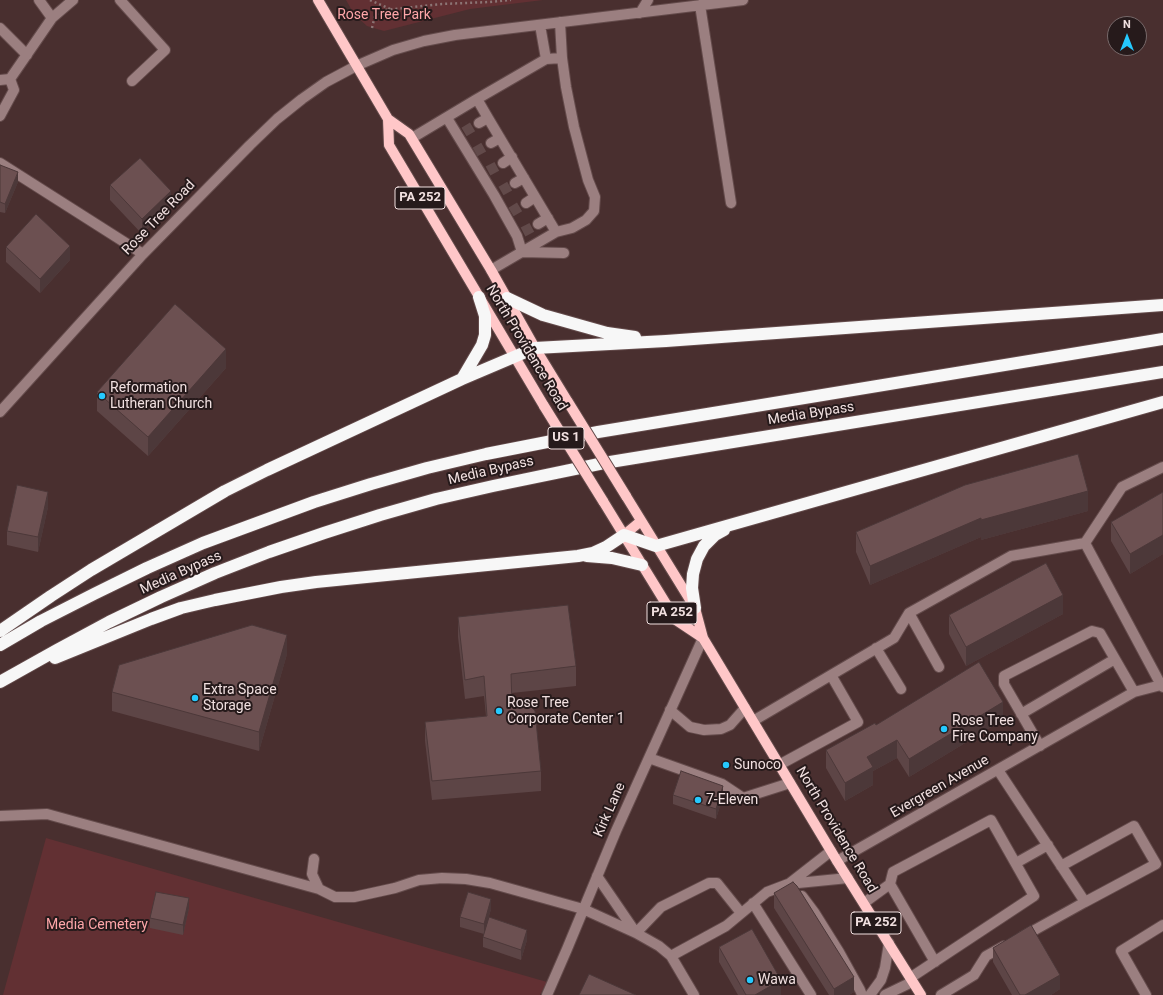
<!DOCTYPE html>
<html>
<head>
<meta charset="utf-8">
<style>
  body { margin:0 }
  #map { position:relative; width:1163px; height:995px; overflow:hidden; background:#492f2f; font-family:Roboto,sans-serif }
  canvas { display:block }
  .north { position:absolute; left:1107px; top:16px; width:40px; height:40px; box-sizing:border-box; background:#261a1b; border:1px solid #77696a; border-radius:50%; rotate:0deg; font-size:11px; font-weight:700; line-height:16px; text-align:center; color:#f1e0e0 }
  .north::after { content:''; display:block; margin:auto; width:14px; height:18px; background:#25c9fe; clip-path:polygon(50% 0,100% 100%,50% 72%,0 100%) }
</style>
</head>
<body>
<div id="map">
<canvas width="1163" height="995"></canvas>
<div class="north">N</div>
</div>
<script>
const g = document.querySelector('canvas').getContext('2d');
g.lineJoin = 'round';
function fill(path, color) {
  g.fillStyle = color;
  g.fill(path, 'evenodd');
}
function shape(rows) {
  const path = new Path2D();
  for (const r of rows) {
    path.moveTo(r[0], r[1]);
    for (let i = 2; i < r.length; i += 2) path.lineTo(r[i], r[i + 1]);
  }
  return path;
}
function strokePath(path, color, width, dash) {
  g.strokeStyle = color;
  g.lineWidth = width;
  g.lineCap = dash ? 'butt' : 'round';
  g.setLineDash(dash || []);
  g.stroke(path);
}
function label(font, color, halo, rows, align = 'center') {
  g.font = font + ' Roboto,sans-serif';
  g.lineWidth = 4;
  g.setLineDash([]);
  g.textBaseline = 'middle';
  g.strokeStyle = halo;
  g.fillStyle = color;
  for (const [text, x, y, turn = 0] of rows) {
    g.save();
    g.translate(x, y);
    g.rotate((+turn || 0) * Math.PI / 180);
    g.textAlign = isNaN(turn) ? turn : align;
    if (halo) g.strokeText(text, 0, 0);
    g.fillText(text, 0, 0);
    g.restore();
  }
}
const green = shape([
  [346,0,543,0,470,9,384,31,367,26,354,14],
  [46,838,547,982,540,995,3,995]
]);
const minorTunnel = shape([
  [464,132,479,123],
  [475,152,491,143],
  [488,171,503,163],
  [501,191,515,183],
  [511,212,526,203],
  [523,232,538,224]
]);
const path = shape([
  [370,0,390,9],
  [372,28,375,15,385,10,442,4,490,2,511,0]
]);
const minor = shape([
  [39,0,52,18],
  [120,0,165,50,132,81],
  [700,5,731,203],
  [640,13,648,0],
  [540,25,546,59],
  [0,28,27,55],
  [10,79,52,18,73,0],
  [0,80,10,79],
  [477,99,546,59,562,58],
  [0,116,14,90,10,79],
  [447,118,494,195,517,236,522,252],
  [479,123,488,118],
  [412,138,477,99,488,118,556,232,491,270],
  [491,143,500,138],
  [0,163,143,254],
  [503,163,512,157],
  [515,183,524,178],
  [526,203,535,197],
  [538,224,548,218],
  [556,232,572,228,586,220,594,211,595,197,588,180,574,127,566,87,562,58,560,22],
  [522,252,564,253],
  [0,412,143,254,250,145,277,119,302,99,326,82,356,66,393,50,424,41,455,35,743,0],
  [1085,543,1161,685,1163,684],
  [909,613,939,667],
  [876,648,901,689],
  [670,710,690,727,704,730,721,729,730,725,745,708],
  [1021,714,1115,659],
  [753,721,894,638,909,613,1011,556,1085,543,1122,487,1163,467],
  [1040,746,1004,684,1004,676,1092,631,1100,633,1134,692],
  [649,758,722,784,743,798,790,783],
  [779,765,858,722,831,675],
  [998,770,1085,902,1022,937],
  [0,816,47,814,319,889],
  [314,859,312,874,319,889,335,897,354,897,395,888,419,880,442,878,466,879,490,883,583,909,636,933,659,946,671,956,726,926,767,892,788,884,848,878],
  [837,861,1134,692,1161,685,1163,687],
  [1016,863,1048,845],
  [1061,866,1134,826,1156,864,1085,902],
  [597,876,636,933],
  [790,883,831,851],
  [890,884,935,962],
  [802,896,814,912,839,952,860,990,862,995],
  [753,903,811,995],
  [864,903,890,884,893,872,991,820,1034,896,910,978],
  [636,933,661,907,709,883,717,883,741,913],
  [671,956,694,995],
  [547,995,567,949,616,831,703,638],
  [870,995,881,980,885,968,889,943],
  [885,995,912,982],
  [941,995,974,975,986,956,1004,946],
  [1146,995,1121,951,1163,925]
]);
const major = shape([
  [318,0,388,119,409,134,491,270,535,348,568,402],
  [388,119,389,145,544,406],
  [626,496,695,608,703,638,837,861,921,995],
  [603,501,676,620,703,638],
  [624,535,641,521]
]);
const highway = shape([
  [507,298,543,315,607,333,635,337],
  [462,379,482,345,485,335,485,316,479,297],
  [587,556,612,558,642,565],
  [695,608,692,588,693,574,697,559,704,546,715,535,724,530],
  [0,631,51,596,91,570,225,491,267,470,462,379,535,348,666,341,1163,305],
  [0,645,41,621,94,594,147,568,203,543,314,502,371,484,427,468,486,454,598,432,1163,339],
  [55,658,151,619,181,608,215,600,281,587,316,582,578,556,593,553,606,547,624,535,656,546,1163,402],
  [0,682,57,650,109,622,161,597,215,573,269,552,324,533,380,515,436,499,493,486,604,463,1163,372]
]);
const majorBridge = shape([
  [568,402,626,496],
  [544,406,603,501]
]);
const wall = shape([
  [0,165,18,182,5,213,0,212],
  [110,185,171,206,142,234,110,200],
  [6,247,70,260,40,293,6,262],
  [226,368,148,456,97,411,97,392],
  [965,485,1088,511,981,540,981,537,870,585,856,552,856,532],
  [1163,492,1163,554,1130,574,1111,541,1111,522],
  [48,507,38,552,7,545,7,531],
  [1063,614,966,666,949,634,949,615],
  [458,617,576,666,576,686,512,693,512,705,541,771,541,791,432,800,425,741,425,722,486,716,484,696,465,699,458,637],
  [287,654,259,751,112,711,112,692],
  [1003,720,909,777,897,758,873,771,873,785,845,801,826,768,826,750,876,725],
  [673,795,723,796,716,819,673,804],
  [774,893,854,992,849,995,829,995,774,908],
  [189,908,183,935,150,928,150,918],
  [491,909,484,934,460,927,460,917],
  [483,937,527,940,521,960,483,947],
  [719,947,781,995,738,995,719,962],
  [993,948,1060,989,1051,995,1012,995,993,962]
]);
const shadedWall = shape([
  [18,172,18,182,5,213,5,204],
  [171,191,171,206,142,234,142,219],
  [70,246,70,260,40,293,40,279],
  [226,349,226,368,148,456,148,437],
  [1088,491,1088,511,981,540,981,520],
  [48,492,48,507,38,552,38,537],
  [981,518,981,537,870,585,870,566],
  [1163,535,1163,554,1130,574,1130,554],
  [1063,595,1063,614,966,666,966,647],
  [287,635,287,654,259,751,259,732],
  [1003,702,1003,720,909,777,909,759],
  [897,740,897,758,873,771,873,785,845,801,845,783,867,757],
  [723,786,723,796,716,819,716,809],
  [189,898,189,908,183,935,183,925],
  [491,899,491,909,484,934,484,924],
  [527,930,527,940,521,960,521,950],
  [1060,975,1060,989,1051,995,1025,995],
  [854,977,854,992,849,995,834,995,834,989],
  [781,980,781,995,755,995]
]);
const building = shape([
  [140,158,171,191,142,219,110,185,140,158],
  [0,165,18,172,5,204,0,202,0,165],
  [36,214,70,246,40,279,6,247,36,214],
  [175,304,226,349,148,437,97,392,175,304],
  [1078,454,1088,491,981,520,981,518,870,566,856,532,965,485,1078,454],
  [17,485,48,492,38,537,7,531,17,485],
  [1163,492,1163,535,1130,554,1111,522,1163,492],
  [1046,563,1063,595,966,647,949,615,1046,563],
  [568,605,576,666,511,674,512,705,529,704,535,711,541,771,432,781,425,722,487,716,484,676,465,680,458,617,568,605],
  [252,625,287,635,259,732,112,692,119,665,252,625],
  [979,662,1003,702,909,759,897,740,867,757,873,767,845,783,826,750,875,723,876,725,979,662],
  [681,771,723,786,716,809,673,795,681,771],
  [793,882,797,886,854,977,834,989,774,893,793,882],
  [156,892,189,898,183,925,150,918,156,892],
  [468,892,491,899,484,924,460,917,468,892],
  [489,917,527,930,521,950,483,937,489,917],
  [1031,925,1060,975,1025,995,1020,995,993,948,1031,925],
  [752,929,781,980,755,995,746,995,719,947,752,929],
  [589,974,636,995,579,995,589,974]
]);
const markers = [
  [102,396,4,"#25c9fe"],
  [195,698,4,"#25c9fe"],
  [499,711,4,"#25c9fe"],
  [944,729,4,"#25c9fe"],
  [726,765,4,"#25c9fe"],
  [698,800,4,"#25c9fe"],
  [750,980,4,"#25c9fe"]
];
const shields = [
  [420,198,50],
  [566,438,36],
  [672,613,50],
  [876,923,50]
];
const shieldNames = [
  ["PA 252",420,198],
  ["US 1",566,438],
  ["PA 252",672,613],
  ["PA 252",876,923]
];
const parkNames = [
  ["Rose Tree Park",384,15],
  ["Media Cemetery",97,925]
];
const streetNames = [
  ["Rose Tree Road",159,218,-46],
  ["North Providence Road",526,348,59],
  ["Media Bypass",811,414,-9],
  ["Media Bypass",491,471,-13],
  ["Media Bypass",181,573,-24],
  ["Evergreen Avenue",940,787,-30],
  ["Kirk Lane",610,810,-66],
  ["North Providence Road",836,830,59]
];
const poiNames = [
  ["Reformation",110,388],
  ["Lutheran Church",110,404],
  ["Extra Space",203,690],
  ["Storage",203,706],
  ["Rose Tree",507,703],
  ["Corporate Center 1",507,719],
  ["Rose Tree",952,721],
  ["Fire Company",952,737],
  ["Sunoco",734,765],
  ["7-Eleven",706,800],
  ["Wawa",758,980]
];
fill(green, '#623033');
strokePath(minorTunnel, '#624a4a', 10, [10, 5]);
strokePath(minor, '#644b4b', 12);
strokePath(major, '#644b4b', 12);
strokePath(highway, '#644b4b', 14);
strokePath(path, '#8c7575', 2.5, [2, 3]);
strokePath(minor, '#9b7f80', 10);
strokePath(major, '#ffc7c8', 10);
strokePath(highway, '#f7f7f7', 12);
strokePath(majorBridge, '#644b4b', 12, []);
strokePath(majorBridge, '#ffc7c8', 10);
fill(wall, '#5d4546');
fill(shadedWall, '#4c3839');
fill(building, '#6c5051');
strokePath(building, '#4c3839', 1);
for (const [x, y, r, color] of markers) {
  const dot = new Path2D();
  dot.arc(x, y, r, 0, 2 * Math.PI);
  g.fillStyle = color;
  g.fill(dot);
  strokePath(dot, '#261a1b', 1.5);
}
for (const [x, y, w] of shields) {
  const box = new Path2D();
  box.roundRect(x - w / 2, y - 11, w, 22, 3);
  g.fillStyle = '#261a1b';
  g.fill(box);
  strokePath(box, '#f1e0e0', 1);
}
label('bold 13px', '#f1e0e0', null, shieldNames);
label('14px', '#fea6a9', '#261a1b', parkNames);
label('14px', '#f1e0e0', '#261a1b', streetNames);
label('14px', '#f1e0e0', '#261a1b', poiNames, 'left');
</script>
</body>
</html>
